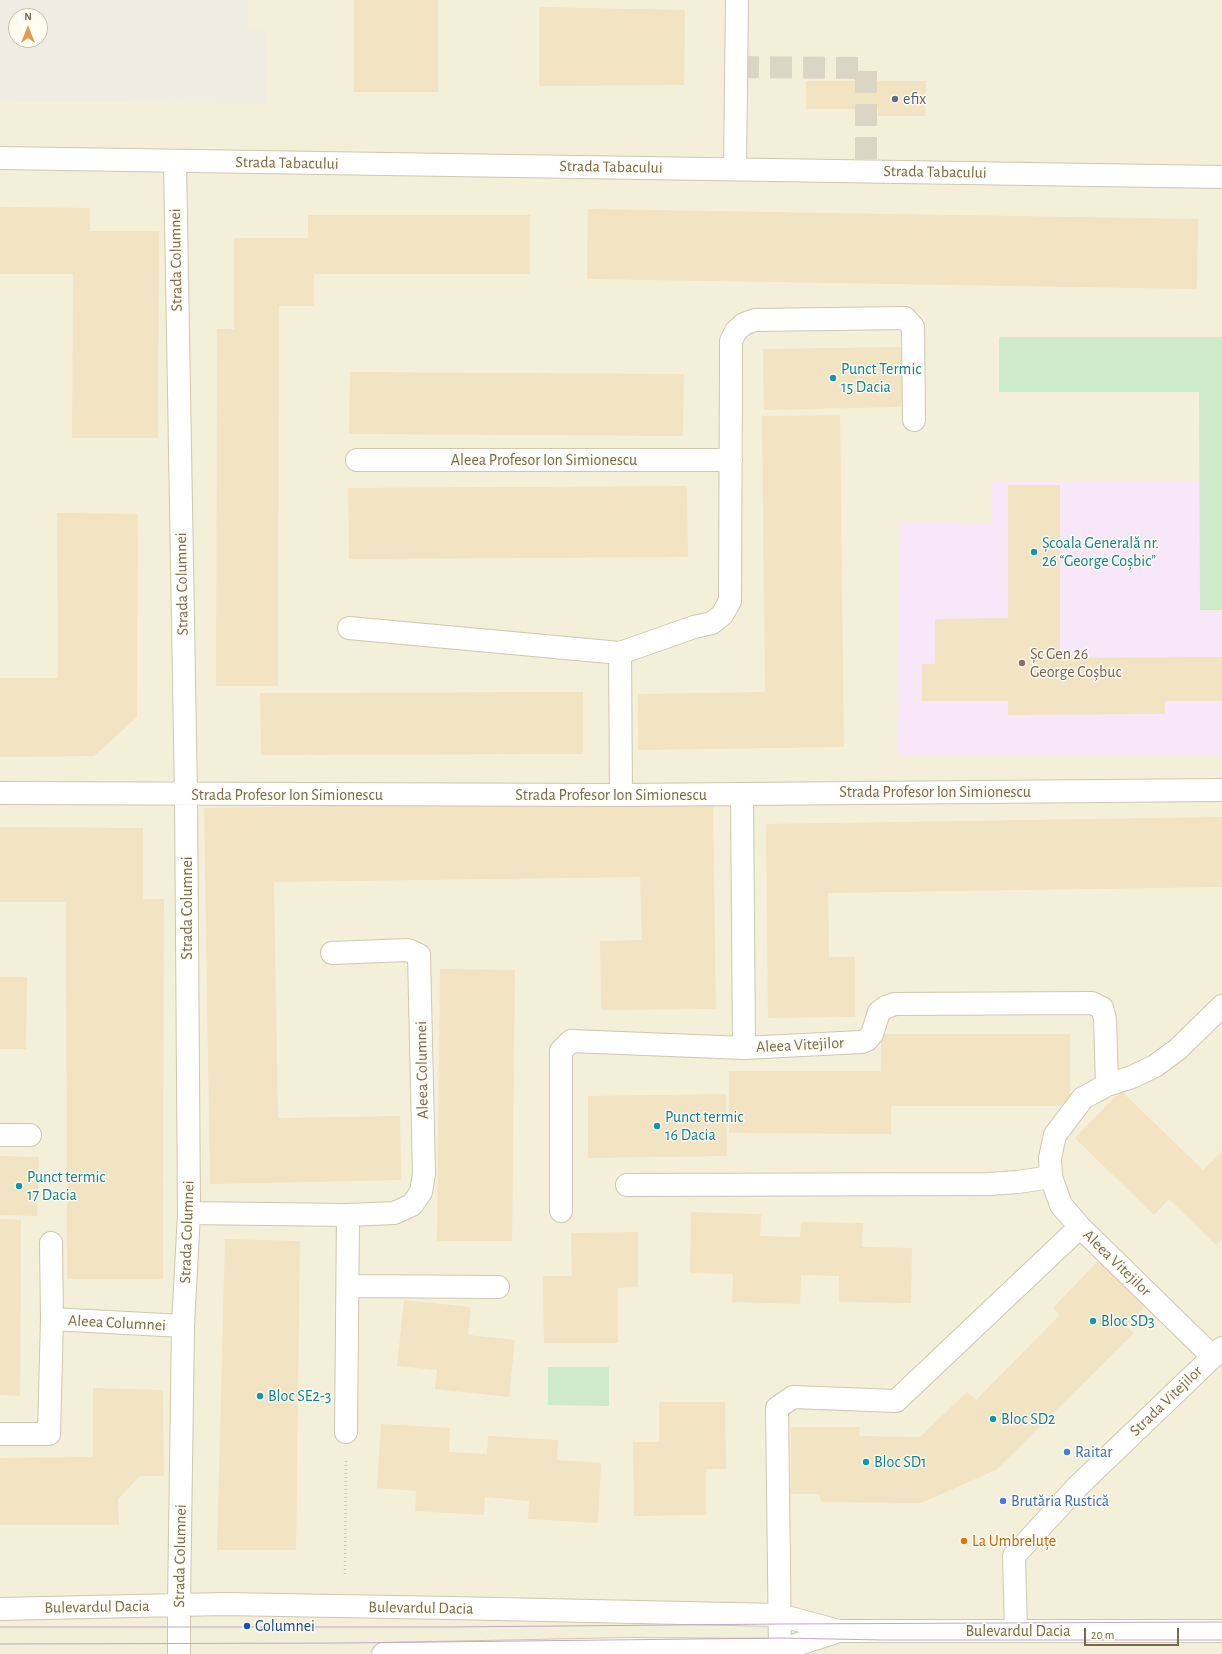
<!DOCTYPE html>
<html>
<head>
<meta charset="utf-8">
<style>
  body { margin:0 }
  #map { position:relative; width:1222px; height:1654px; overflow:hidden; background:#fcfbeb; font-family:"Alegreya Sans",sans-serif }
  canvas { display:block }
  .north { position:absolute; left:8px; top:8px; width:40px; height:40px; box-sizing:border-box; background:#fffdf2; border:1px solid #c9c2b0; border-radius:50%; rotate:0deg; font-size:11px; font-weight:700; line-height:16px; text-align:center; color:#78694e }
  .north::after { content:''; display:block; margin:auto; width:14px; height:18px; background:#e39c53; clip-path:polygon(50% 0,100% 100%,50% 72%,0 100%) }
  .scale { position:absolute; left:1084px; top:1628px; width:95px; height:18px; box-sizing:border-box; border:2px solid #78694e; border-top:0; padding-left:5px; font-size:12px; line-height:14px; white-space:nowrap; color:#78694e; -webkit-text-stroke:3px #fffdf2; paint-order:stroke }
</style>
</head>
<body>
<div id="map">
<canvas width="1222" height="1654"></canvas>
<div class="north">N</div>
<div class="scale">20 m</div>
</div>
<script>
const g = document.querySelector('canvas').getContext('2d');
g.lineJoin = 'round';
function fill(path, color) {
  g.fillStyle = color;
  g.fill(path, 'evenodd');
}
function shape(rows) {
  const path = new Path2D();
  for (const r of rows) {
    path.moveTo(r[0], r[1]);
    for (let i = 2; i < r.length; i += 2) path.lineTo(r[i], r[i + 1]);
  }
  return path;
}
function strokePath(path, color, width, dash) {
  g.strokeStyle = color;
  g.lineWidth = width;
  g.lineCap = dash ? 'butt' : 'round';
  g.setLineDash(dash || []);
  g.stroke(path);
}
function label(font, color, halo, rows, align = 'center') {
  g.font = font + ' "Alegreya Sans",sans-serif';
  g.lineWidth = 3;
  g.setLineDash([]);
  g.textBaseline = 'middle';
  g.strokeStyle = halo;
  g.fillStyle = color;
  for (const [text, x, y, turn = 0] of rows) {
    g.save();
    g.translate(x, y);
    g.rotate((+turn || 0) * Math.PI / 180);
    g.textAlign = isNaN(turn) ? turn : align;
    if (halo) g.strokeText(text, 0, 0);
    g.fillText(text, 0, 0);
    g.restore();
  }
}
const residential = shape([
  [0,0,1222,0,1222,1654,0,1654],
  [16,16,40,16,40,40,16,40]
]);
const industrial = shape([
  [0,0,248,0,248,31,266,31,267,104,0,101],
  [16,16,40,16,40,40,16,40]
]);
const education = shape([
  [992,481,1199,482,1200,610,1222,611,1222,756,898,755,899,522,991,523]
]);
const green = shape([
  [999,337,1222,337,1222,610,1200,610,1199,392,999,392],
  [548,1367,609,1367,609,1406,548,1405]
]);
const building = shape([
  [354,0,438,0,438,92,354,92],
  [539,7,685,10,684,85,539,86],
  [806,81,926,81,925,116,878,116,878,109,806,109],
  [0,207,90,208,90,231,159,231,158,438,72,438,73,274,0,274],
  [588,209,1198,219,1197,289,587,279],
  [308,215,530,215,530,274,314,274,314,306,279,306,278,686,216,686,217,329,234,329,234,238,308,238],
  [901,347,902,407,764,410,763,349],
  [350,372,684,374,683,436,349,434],
  [840,415,844,747,638,750,638,694,765,692,762,416],
  [1008,485,1060,485,1060,658,1222,657,1222,701,1165,701,1165,714,1008,715,1008,701,922,701,922,664,935,664,935,619,1008,618],
  [687,486,688,557,349,559,348,488],
  [57,513,138,514,137,717,94,756,0,757,0,678,58,678],
  [583,692,583,754,261,755,260,693],
  [713,800,716,1009,601,1010,600,941,642,940,640,877,274,882,278,1118,400,1116,401,1180,210,1184,204,808],
  [1222,817,1222,887,828,893,829,957,855,957,855,1017,768,1018,766,824],
  [0,827,143,828,143,899,164,899,163,1279,67,1279,66,902,0,902],
  [440,969,515,970,512,1241,437,1241],
  [0,977,27,977,26,1049,0,1049],
  [881,1034,1070,1034,1070,1106,891,1106,891,1134,729,1133,729,1071,881,1071],
  [1121,1091,1203,1170,1222,1151,1222,1239,1216,1245,1169,1199,1154,1215,1075,1138],
  [726,1094,727,1156,588,1158,588,1096],
  [0,1156,39,1157,37,1216,0,1215],
  [691,1212,761,1214,760,1236,800,1237,801,1222,863,1223,862,1247,912,1248,911,1303,839,1302,839,1276,801,1275,800,1304,732,1302,733,1274,690,1273],
  [0,1219,21,1220,20,1396,0,1395],
  [638,1232,638,1287,618,1288,618,1343,544,1343,543,1276,572,1276,571,1233],
  [225,1239,300,1241,296,1550,217,1550],
  [1101,1258,1147,1304,1127,1327,1134,1333,996,1470,921,1503,822,1502,819,1494,791,1494,791,1427,860,1427,859,1436,920,1437,967,1392,976,1400,1060,1315,1053,1308],
  [404,1300,471,1307,468,1335,515,1340,509,1397,435,1389,437,1370,397,1366],
  [93,1388,163,1390,164,1476,140,1476,118,1499,119,1525,0,1525,0,1458,93,1457],
  [659,1402,725,1402,726,1469,706,1469,706,1515,634,1516,633,1442,659,1442],
  [381,1424,450,1428,449,1452,487,1454,488,1436,558,1440,557,1460,601,1463,598,1523,528,1519,529,1501,485,1497,484,1515,415,1511,416,1491,377,1488]
]);
const minorTunnel = shape([
  [737,67,866,68,866,171]
]);
const path = shape([
  [345,1574,346,1459]
]);
const minor = shape([
  [0,158,1222,177],
  [175,161,186,795,189,1213,183,1326,179,1605,179,1654],
  [735,168,737,0],
  [357,460,731,460],
  [349,628,620,653],
  [0,793,621,795,1222,790],
  [742,794,744,1048],
  [621,795,620,653,694,627,712,623,722,615,730,601,731,353,731,341,736,331,744,324,755,320,905,318,913,327,914,420],
  [332,953,408,950,419,955,424,1174,421,1192,412,1205,394,1213,348,1215,346,1432],
  [0,1135,30,1135],
  [627,1185,989,1184,1018,1182,1051,1177],
  [561,1211,561,1051,571,1041,744,1048,861,1042,867,1040,872,1034,879,1012,886,1007,895,1004,1092,1003,1102,1008,1105,1019,1107,1085],
  [189,1213,348,1215],
  [348,1286,498,1287],
  [52,1319,183,1326],
  [1213,1357,1080,1227,1061,1205,1051,1177,1050,1158,1055,1135,1083,1098,1107,1085,1132,1077,1155,1066,1178,1049,1222,1006],
  [0,1434,49,1434,52,1319,51,1243],
  [0,1609,224,1604,450,1608,779,1615,839,1631,1222,1631],
  [1016,1631,1014,1556,1077,1487,1222,1348],
  [780,1650,777,1408,793,1397,896,1401,1080,1227],
  [383,1654,632,1649,780,1650,839,1631]
]);
const tram = shape([
  [0,1627,451,1627,779,1624,1222,1622],
  [0,1644,344,1643,780,1638,882,1640,1222,1640]
]);
const markers = [
  [895,99,4,"#5c6f8a"],
  [833,378,4,"#0f9aa8"],
  [1034,552,4,"#0f9aa8"],
  [1022,663,4,"#8d6e63"],
  [657,1126,4,"#0f9aa8"],
  [19,1186,4,"#0f9aa8"],
  [1093,1321,4,"#0f9aa8"],
  [260,1396,4,"#0f9aa8"],
  [993,1419,4,"#0f9aa8"],
  [1067,1452,4,"#3f7fe0"],
  [866,1462,4,"#0f9aa8"],
  [1003,1501,4,"#3f7fe0"],
  [964,1541,4,"#e8710a"],
  [247,1626,4,"#1a4fb4"]
];
const serviceNames = [
  ["efix",903,99]
];
const streetNames = [
  ["Strada Tabacului",287,163,1],
  ["Strada Tabacului",611,167,1],
  ["Strada Tabacului",935,172,1],
  ["Strada Columnei",176,260,-91],
  ["Aleea Profesor Ion Simionescu",544,460],
  ["Strada Columnei",182,584,-91],
  ["Strada Profesor Ion Simionescu",935,792],
  ["Strada Profesor Ion Simionescu",287,795],
  ["Strada Profesor Ion Simionescu",611,795],
  ["Strada Columnei",187,908,-90],
  ["Aleea Vitejilor",800,1045,-3],
  ["Aleea Columnei",422,1070,-91],
  ["Strada Columnei",187,1232,-88],
  ["Aleea Vitejilor",1117,1263,44],
  ["Aleea Columnei",117,1323,3],
  ["Strada Vitejilor",1166,1401,-44],
  ["Strada Columnei",180,1556,-89],
  ["Bulevardul Dacia",97,1607,-1],
  ["Bulevardul Dacia",421,1608,1],
  ["Bulevardul Dacia",1018,1631]
];
const cultureNames = [
  ["Punct Termic",841,369],
  ["15 Dacia",841,387],
  ["Școala Generală nr.",1042,543],
  ["26 “George Coșbic”",1042,561],
  ["Punct termic",665,1117],
  ["16 Dacia",665,1135],
  ["Punct termic",27,1177],
  ["17 Dacia",27,1195],
  ["Bloc SD3",1101,1321],
  ["Bloc SE2-3",268,1396],
  ["Bloc SD2",1001,1419],
  ["Bloc SD1",874,1462]
];
const educationNames = [
  ["Șc Gen 26",1030,654],
  ["George Coșbuc",1030,672]
];
const shopNames = [
  ["Raitar",1075,1452],
  ["Brutăria Rustică",1011,1501]
];
const foodNames = [
  ["La Umbreluțe",972,1541]
];
const transitNames = [
  ["Columnei",255,1626]
];
fill(residential, '#f4efd9');
fill(industrial, '#eeece3');
fill(education, '#f8e7f9');
fill(green, '#cdebc9');
fill(building, '#f2e3c3');
strokePath(minorTunnel, '#dbd6c4', 22, [22, 11]);
strokePath(minor, '#cfc7b0', 24);
strokePath(path, '#d7c7a5', 2.5, [1, 3]);
strokePath(minor, '#fff', 22);
strokePath(tram, '#c2a8c8', 1);
for (const [x, y, r, color] of markers) {
  const dot = new Path2D();
  dot.arc(x, y, r, 0, 2 * Math.PI);
  g.fillStyle = color;
  g.fill(dot);
  strokePath(dot, '#fffdf2', 1.5);
}
label('16px', '#4e5e75', '#fffdf2', serviceNames, 'left');
label('16px', '#78694e', '#fffdf2', streetNames);
label('16px', '#0d838f', '#fffdf2', cultureNames, 'left');
label('16px', '#785e54', '#fffdf2', educationNames, 'left');
label('16px', '#366cbe', '#fffdf2', shopNames, 'left');
label('16px', '#c56008', '#fffdf2', foodNames, 'left');
label('16px', '#164399', '#fffdf2', transitNames, 'left');
</script>
</body>
</html>
